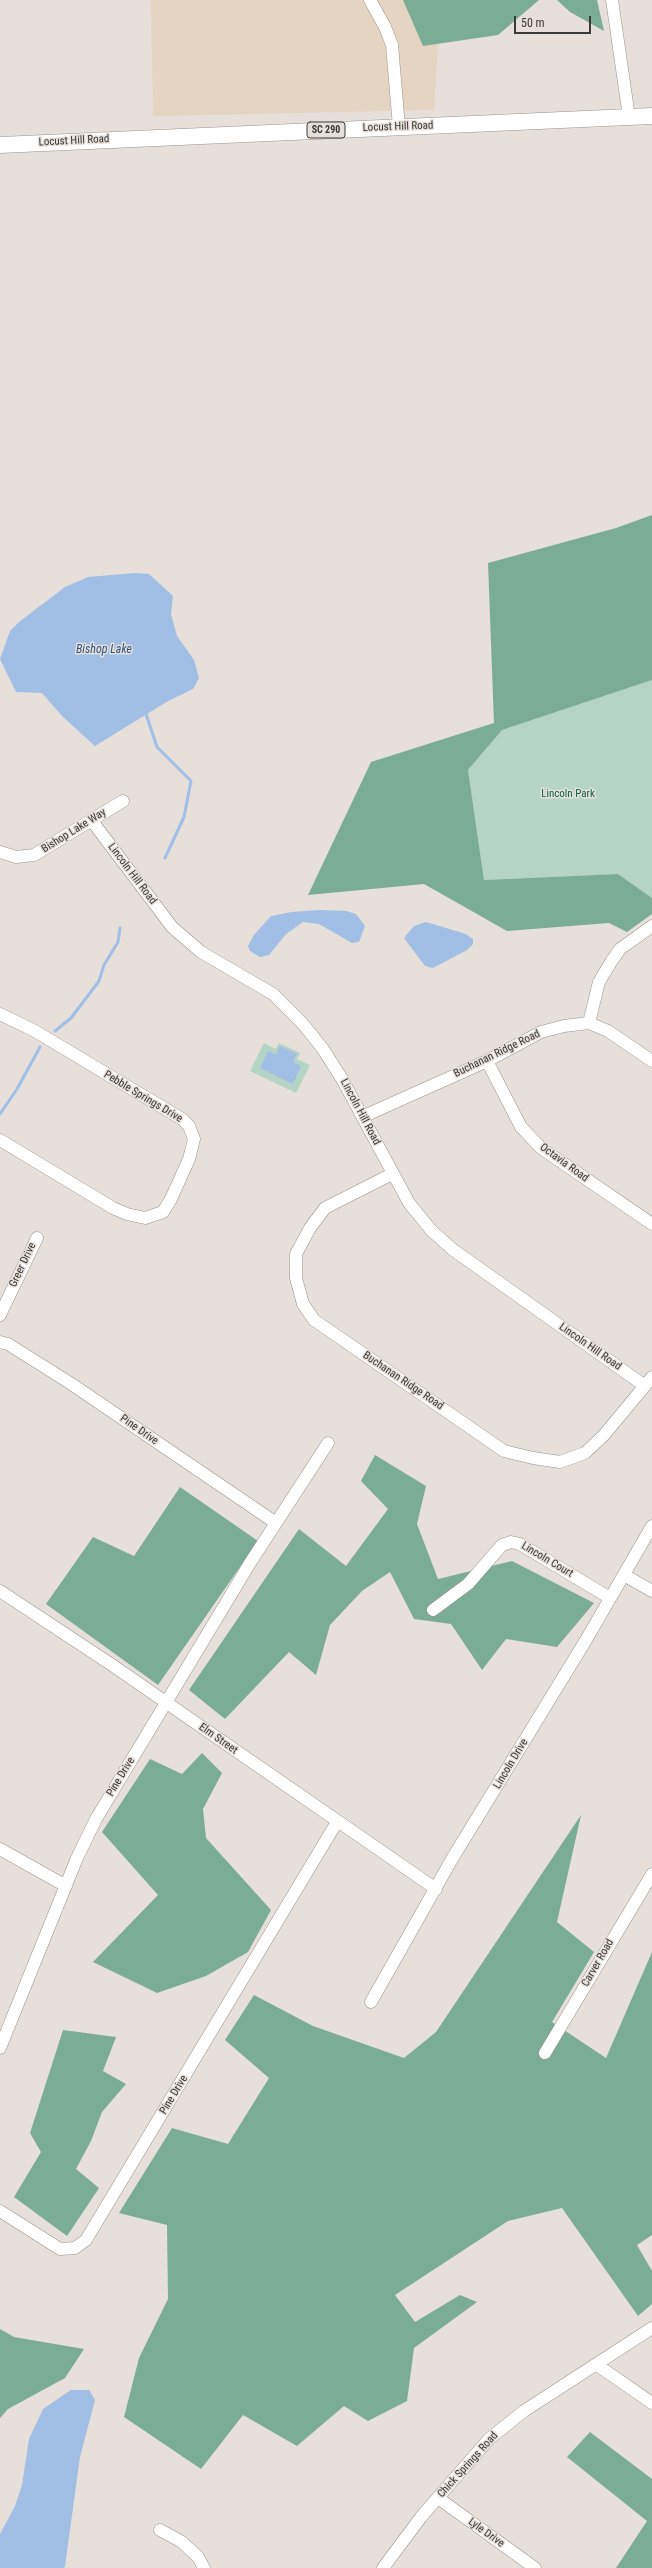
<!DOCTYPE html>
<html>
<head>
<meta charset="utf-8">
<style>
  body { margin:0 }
  #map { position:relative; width:652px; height:2568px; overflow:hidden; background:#e6dfda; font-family:"Roboto Condensed",sans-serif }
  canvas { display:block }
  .scale { position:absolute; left:514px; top:16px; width:77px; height:18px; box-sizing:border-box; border:2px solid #3b3937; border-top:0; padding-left:5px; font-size:12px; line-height:14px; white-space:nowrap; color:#3b3937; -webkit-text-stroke:3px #e6dfda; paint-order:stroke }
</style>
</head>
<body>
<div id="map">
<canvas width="652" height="2568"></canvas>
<div class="scale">50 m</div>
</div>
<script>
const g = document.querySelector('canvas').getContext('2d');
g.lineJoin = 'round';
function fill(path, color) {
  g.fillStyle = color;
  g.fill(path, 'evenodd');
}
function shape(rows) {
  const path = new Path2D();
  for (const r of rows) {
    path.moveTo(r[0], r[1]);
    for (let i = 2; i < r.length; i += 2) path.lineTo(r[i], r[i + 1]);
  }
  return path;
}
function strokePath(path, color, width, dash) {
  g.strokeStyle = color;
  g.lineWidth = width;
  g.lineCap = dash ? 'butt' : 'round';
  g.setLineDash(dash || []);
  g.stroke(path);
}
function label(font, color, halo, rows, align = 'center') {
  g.font = font + ' "Roboto Condensed",sans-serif';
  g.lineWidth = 3;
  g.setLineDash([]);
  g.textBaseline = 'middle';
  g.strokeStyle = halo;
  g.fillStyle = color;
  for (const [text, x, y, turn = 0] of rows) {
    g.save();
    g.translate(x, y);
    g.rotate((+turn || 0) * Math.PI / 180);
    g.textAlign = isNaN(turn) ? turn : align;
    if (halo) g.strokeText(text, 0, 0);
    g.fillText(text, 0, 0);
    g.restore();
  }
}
const education = shape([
  [151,0,441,0,434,110,153,116]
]);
const green = shape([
  [652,680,652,898,618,874,484,880,468,770,502,730],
  [264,1043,276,1049,279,1043,300,1053,297,1059,310,1065,296,1093,250,1071]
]);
const forest = shape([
  [403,0,539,0,498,35,423,46],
  [557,0,597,0,604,31,570,12],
  [652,515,652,680,502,730,468,770,484,880,618,874,652,898,652,914,627,932,609,923,507,931,424,884,308,895,371,762,494,723,488,563,616,528],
  [375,1455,426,1486,417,1524,438,1579,512,1561,594,1603,557,1647,506,1639,482,1670,451,1624,414,1619,390,1572,362,1591,330,1625,316,1675,289,1652,225,1719,189,1690,299,1529,346,1566,388,1509,361,1481],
  [180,1487,258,1541,158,1685,46,1604,93,1537,134,1556],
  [202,1753,222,1773,203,1809,206,1838,271,1910,248,1952,206,1976,157,1993,93,1962,158,1895,102,1832,150,1759,182,1774],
  [581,1815,557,1922,594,1952,552,2022,606,2058,652,1952,652,2235,637,2245,652,2271,652,2304,638,2316,562,2208,508,2221,395,2295,415,2322,460,2295,477,2302,414,2348,407,2401,368,2421,344,2406,297,2446,243,2415,201,2469,124,2417,139,2358,168,2299,167,2225,119,2213,172,2128,228,2144,269,2078,225,2040,254,1995,313,2026,404,2058,436,2032],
  [63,2030,116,2037,103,2071,126,2084,102,2112,91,2141,76,2169,99,2188,67,2236,14,2197,41,2152,30,2133],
  [0,2329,14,2337,84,2349,65,2378,8,2409,0,2418],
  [590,2432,652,2479,652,2568,616,2568,647,2521,567,2457]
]);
const water = shape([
  [135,573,149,574,173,596,171,614,177,636,194,660,199,678,193,689,168,701,95,746,63,717,42,693,16,692,0,659,10,631,19,622,65,587,88,577],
  [320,910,346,911,356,914,365,926,359,942,352,943,319,924,303,922,286,934,269,955,260,957,250,951,248,946,254,935,271,916,292,912],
  [426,922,466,934,473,939,473,944,467,950,433,968,425,966,404,938,414,926],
  [280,1046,297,1054,293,1062,301,1066,293,1084,260,1068,268,1051,276,1055],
  [71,2390,89,2390,95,2400,80,2457,65,2566,64,2568,0,2568,0,2534,15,2506,22,2485,29,2439,43,2409]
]);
const stream = shape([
  [146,714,157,747,191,781,184,817,165,858],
  [55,1031,71,1018,99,981,104,965,118,942,120,928],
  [0,1114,17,1089,40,1047]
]);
const minor = shape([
  [370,0,385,27,392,45,399,127],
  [612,0,629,117],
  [92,821,172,927,201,952,273,994,303,1024,323,1049,342,1079,409,1203,431,1230,452,1249,645,1386],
  [0,852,16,857,34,855,123,801],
  [0,1014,35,1031,182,1119,189,1126,194,1139,189,1159,171,1199,163,1212,145,1218,127,1214,113,1208,0,1140],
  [589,1023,599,982,611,962,620,949,652,926],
  [487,1061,521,1127,541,1148,652,1224],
  [364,1116,487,1061,541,1032,564,1026,589,1023,608,1031,652,1061],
  [392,1174,325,1208,310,1228,296,1254,296,1278,303,1304,314,1320,504,1451,533,1458,560,1462,585,1453,604,1435,652,1377],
  [0,1315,37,1238],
  [0,1342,8,1344,70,1383,276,1523],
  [624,1575,652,1591],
  [0,1591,112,1665,436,1889],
  [433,1610,468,1584,502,1545,511,1542,520,1544,610,1598],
  [0,1849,66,1886],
  [371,2002,452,1859,586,1640,652,1526],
  [0,2048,77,1858,96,1819,250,1563,328,1443],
  [545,2053,652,1874],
  [0,2211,60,2249,75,2248,86,2240,337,1822],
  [597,2365,652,2403],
  [438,2498,535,2568],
  [160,2530,182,2542,198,2557,204,2568],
  [383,2568,421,2517,489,2439,524,2411,652,2328]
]);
const major = shape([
  [0,145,652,116]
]);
const shields = [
  [326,130,38]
];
const shieldNames = [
  ["SC 290",326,130]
];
const streetNames = [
  ["Locust Hill Road",398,127,-2],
  ["Locust Hill Road",74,141,-3],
  ["Bishop Lake Way",74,831,-32],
  ["Lincoln Hill Road",132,874,53],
  ["Buchanan Ridge Road",497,1054,-26],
  ["Pebble Springs Drive",143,1097,31],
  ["Lincoln Hill Road",360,1112,62],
  ["Octavia Road",564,1163,36],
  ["Greer Drive",23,1265,-65],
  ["Lincoln Hill Road",590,1347,35],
  ["Buchanan Ridge Road",403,1381,34],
  ["Pine Drive",139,1430,35],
  ["Lincoln Court",547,1560,31],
  ["Elm Street",218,1739,35],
  ["Lincoln Drive",511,1764,-59],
  ["Pine Drive",121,1777,-59],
  ["Carver Road",598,1963,-60],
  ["Pine Drive",174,2095,-59],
  ["Chick Springs Road",468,2465,-48],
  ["Lyle Drive",486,2533,36]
];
const parkNames = [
  ["Lincoln Park",568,794]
];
const waterNames = [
  ["Bishop Lake",104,650]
];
fill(education, '#e4d4c2');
fill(green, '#b4d4c5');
fill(forest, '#7bad96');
fill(water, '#a1bee4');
strokePath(stream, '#a1bee4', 3);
strokePath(minor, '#99938f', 13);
strokePath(major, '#99938f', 17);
strokePath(minor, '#fff', 12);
strokePath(major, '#fff', 16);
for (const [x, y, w] of shields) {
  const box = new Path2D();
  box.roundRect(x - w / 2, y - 8, w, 16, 3);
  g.fillStyle = '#e6dfda';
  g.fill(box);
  strokePath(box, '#3b3937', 1);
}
label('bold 10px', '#3b3937', null, shieldNames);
label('11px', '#3b3937', '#e6dfda', streetNames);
label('11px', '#036447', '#e6dfda', parkNames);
label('italic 12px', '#2f5587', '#e6dfda', waterNames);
</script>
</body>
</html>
